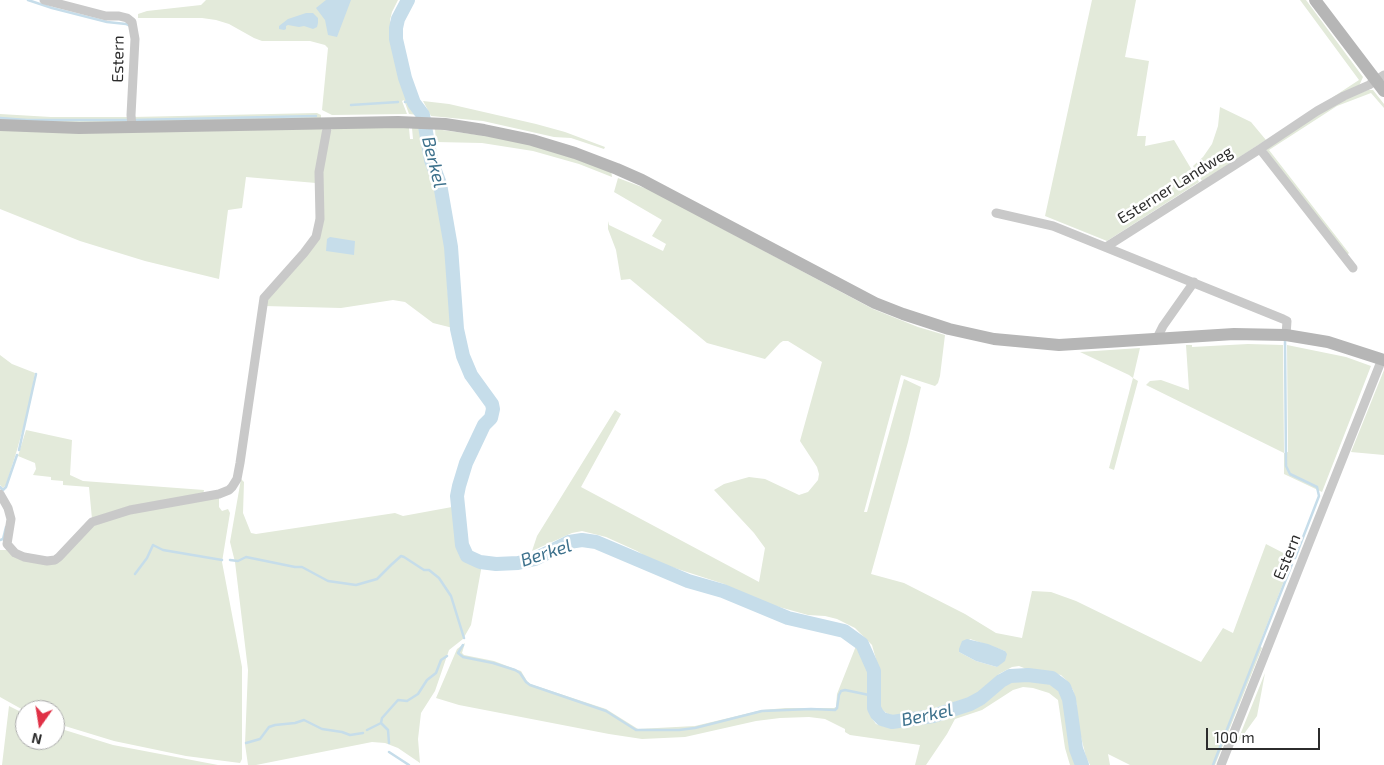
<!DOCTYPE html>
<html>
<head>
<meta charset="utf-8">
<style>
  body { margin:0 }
  #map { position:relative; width:1384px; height:765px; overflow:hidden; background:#fff; font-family:"Exo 2",sans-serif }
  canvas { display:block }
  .north { position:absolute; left:15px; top:700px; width:50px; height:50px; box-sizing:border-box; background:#fff; border:1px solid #ababab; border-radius:50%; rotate:193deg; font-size:14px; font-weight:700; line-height:20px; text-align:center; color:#2c2c2c }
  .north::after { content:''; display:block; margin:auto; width:18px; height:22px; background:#e03146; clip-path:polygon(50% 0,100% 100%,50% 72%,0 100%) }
  .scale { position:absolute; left:1206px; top:728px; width:114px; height:22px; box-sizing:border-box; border:2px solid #2c2c2c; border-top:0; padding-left:6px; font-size:15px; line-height:18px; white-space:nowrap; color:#2c2c2c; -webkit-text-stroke:4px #fff; paint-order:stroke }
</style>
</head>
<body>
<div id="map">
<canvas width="1384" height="765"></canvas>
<div class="north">N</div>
<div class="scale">100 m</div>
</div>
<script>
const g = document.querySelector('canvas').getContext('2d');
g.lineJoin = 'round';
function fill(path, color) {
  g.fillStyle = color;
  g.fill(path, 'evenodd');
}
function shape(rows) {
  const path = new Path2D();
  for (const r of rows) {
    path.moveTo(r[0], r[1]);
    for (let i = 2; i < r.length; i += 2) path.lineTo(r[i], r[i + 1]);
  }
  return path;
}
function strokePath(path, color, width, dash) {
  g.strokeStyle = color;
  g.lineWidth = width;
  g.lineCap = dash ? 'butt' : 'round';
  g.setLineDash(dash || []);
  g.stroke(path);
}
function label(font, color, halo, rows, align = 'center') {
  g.font = font + ' "Exo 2",sans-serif';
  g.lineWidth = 5;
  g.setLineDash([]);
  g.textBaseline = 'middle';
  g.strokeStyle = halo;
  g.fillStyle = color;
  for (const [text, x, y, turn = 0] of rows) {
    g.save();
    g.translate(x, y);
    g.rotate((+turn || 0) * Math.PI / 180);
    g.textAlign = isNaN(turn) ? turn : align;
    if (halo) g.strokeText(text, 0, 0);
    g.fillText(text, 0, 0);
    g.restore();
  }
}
const green = shape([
  [206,0,398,0,392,12,390,20,392,28,391,39,397,64,409,103,418,115,409,114,404,100,402,101,407,114,332,115,322,110,328,48,325,45,310,41,262,41,254,38,229,24,216,20,202,18,138,18,138,14,147,11,201,5],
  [1092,0,1136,0,1125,57,1149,61,1137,136,1146,136,1145,146,1174,140,1199,182,1107,241,1045,216],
  [1300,0,1306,0,1363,77,1359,86,1330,99,1359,80],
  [1368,90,1373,90,1384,104,1384,108,1371,93,1337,106,1269,150,1349,253,1347,255,1267,151,1267,148,1338,102],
  [423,101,449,104,536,124,565,132,605,147,604,149,571,138,554,137,483,121,431,116],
  [1220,107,1251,122,1266,140,1202,181,1193,166,1203,157,1212,144,1218,126],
  [317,113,321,115,321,119,136,123,133,117],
  [0,114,51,117,129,117,128,124,0,121],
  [321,127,323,133,316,183,246,177,242,208,228,210,219,279,145,261,80,241,0,209,0,129],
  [335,127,409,128,410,139,413,139,412,128,421,128,428,171,438,188,449,255,450,269,447,287,453,328,433,323,405,302,393,300,341,308,264,306,265,300,312,247,323,163,330,131],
  [435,129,522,141,611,170,612,177,579,164,533,151,482,143,436,142],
  [618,178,650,190,873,309,918,327,945,335,940,376,938,383,935,386,901,375,864,512,867,512,904,379,921,387,908,442,871,574,904,583,965,614,996,633,1022,638,1032,591,1051,592,1076,601,1201,662,1223,628,1233,633,1266,544,1293,558,1259,645,1262,648,1215,765,1130,765,1108,754,1110,765,1090,765,1086,757,1077,721,1077,706,1073,690,1067,681,1061,675,1030,669,1029,670,1019,666,1012,667,999,674,993,683,978,695,921,712,898,717,891,716,879,708,879,670,872,645,855,628,837,619,825,616,808,615,772,605,752,596,745,595,724,584,653,561,637,551,606,537,582,531,572,533,532,551,537,536,615,410,621,414,581,487,759,582,765,548,754,533,714,490,724,484,749,477,765,479,799,495,808,492,818,480,819,474,817,467,800,441,822,362,788,341,783,341,780,343,765,359,707,343,630,279,621,280,616,250,608,229,608,221,609,225,663,251,666,244,652,236,662,220,614,192],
  [970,639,1005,651,997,667,976,661,959,652],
  [1248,344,1283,345,1284,453,1288,452,1287,345,1346,357,1371,366,1322,492,1284,474,1284,453,1146,385,1150,381,1161,380,1189,390,1186,345,1192,345,1192,347],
  [1140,348,1133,378,1138,381,1114,470,1109,468,1133,378,1129,375,1080,352],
  [0,355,12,364,35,373,28,410,17,450,6,485,3,488,0,485],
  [1384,369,1384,455,1351,452,1384,370],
  [26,430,72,440,70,475,83,481,204,490,203,495,92,519,89,487,63,485,63,481,51,480,51,477,33,475,36,469,35,463,18,456],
  [241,479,244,482,243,513,251,533,256,534,395,513,403,516,452,507,456,546,459,553,466,560,481,567,481,570,471,625,463,639,449,650,435,691,421,713,418,739,420,763,398,748,385,743,372,742,256,765,248,765,245,744,248,670,235,562,230,542],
  [219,496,219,507,222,511,228,509,230,513,222,562,242,667,242,759,240,763,186,756,114,741,55,723,55,710,25,711,0,697,0,550,9,550,46,563,93,524,117,515],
  [465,643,462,653,464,655,494,661,515,669,521,671,527,681,530,684,606,709,638,729,695,726,762,710,786,708,834,708,836,707,837,694,856,646,867,664,867,693,871,717,876,724,886,727,899,727,916,721,927,722,962,713,984,704,1005,685,1014,681,1025,680,1051,684,1062,693,1064,700,1071,752,1076,765,1070,765,1065,748,1058,700,1049,693,1033,688,1023,687,1013,690,982,710,955,719,947,734,926,765,915,765,920,745,850,735,845,732,845,729,825,719,809,717,780,718,756,721,685,737,642,739,609,734,459,705,436,698,457,649],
  [1265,673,1257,716,1236,745],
  [9,706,25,714,25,740,55,740,55,727,113,745,218,765,2,765]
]);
const water = shape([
  [326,0,351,0,337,37,328,35,325,20,316,8],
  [306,13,313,13,318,18,318,23,317,27,313,29,304,26,299,27,288,25,286,26,286,29,284,30,279,29,279,26,288,19],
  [330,237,355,241,354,255,326,251,327,239],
  [967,639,988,644,1005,651,1007,654,1005,661,997,667,976,661,959,652,959,649,962,641]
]);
const stream = shape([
  [28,0,52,8,107,22,126,24,130,26],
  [405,102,414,101],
  [351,105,398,102],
  [0,118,27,120,126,120],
  [134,120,316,116],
  [1285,339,1286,466,1290,474,1317,487,1319,496,1295,558],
  [19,450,36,374],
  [0,487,3,490,6,487,17,455],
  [0,540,3,539,6,527],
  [230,560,238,561,246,557,295,567,302,567,328,581,356,585,377,579,391,565,401,556,404,557,424,570,429,570,439,578,451,596,464,638],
  [135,574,147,558,153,545,163,550,222,560],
  [463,645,458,653,463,657,493,663,515,670,520,673,526,682,530,685,606,711,636,730,679,730,695,728,762,711,811,709,835,710,837,708,839,695,841,691,845,690,874,696],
  [381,723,388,730,389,743],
  [367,730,381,723,382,718,398,700,407,701,418,694,427,680,436,673,441,660,447,656],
  [246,743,260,739,269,727,275,725,295,723,304,720,322,729,342,732,350,735,363,733],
  [389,752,409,765],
  [1213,765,1292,564]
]);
const river = shape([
  [408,0,398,19,396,28,396,39,405,78,414,103,423,115,431,160,440,184,451,247,457,329,463,356,471,375,492,404,493,409,491,418,484,425,466,463,459,486,457,496,462,545,467,556,480,562,496,564,518,563,535,559,569,542,582,540,596,542,688,581,723,591,788,618,844,631,862,644,874,671,874,708,877,714,882,719,892,722,933,716,970,704,981,698,1001,681,1010,676,1028,675,1052,678,1064,687,1069,699,1076,749,1082,765]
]);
const street = shape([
  [44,0,106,16,119,16,127,18,132,22,135,39,131,115,132,127],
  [1260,149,1353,268],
  [996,213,1053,226,1283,319,1287,321,1286,335],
  [1106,247,1260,149,1317,111,1344,96,1369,85,1384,75],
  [1156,340,1163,326,1194,282],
  [0,494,8,508,11,519,7,544,15,553,24,557,47,561,55,560,59,557,92,522,130,510,219,494,229,490,232,487,237,479,240,463,264,298,304,253,316,237,320,219,319,172,328,123],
  [1221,765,1382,359]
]);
const secondary = shape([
  [1315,0,1384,91],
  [0,125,79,128,398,122,445,124,484,130,532,140,575,153,617,169,642,180,875,303,903,314,949,329,994,339,1059,345,1234,334,1286,335,1328,342,1384,360]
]);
const streetNames = [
  ["Estern",118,59,-89],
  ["Esterner Landweg",1175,185,-32],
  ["Estern",1287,557,-68]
];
const waterNames = [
  ["Berkel",434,162,76],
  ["Berkel",546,553,-18],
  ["Berkel",927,715,-12]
];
fill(green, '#e3eada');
fill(water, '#c6ddea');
strokePath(stream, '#c6ddea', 2.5);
strokePath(river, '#c6ddea', 14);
strokePath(street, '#c9c9c9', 9);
strokePath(secondary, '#b6b6b6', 12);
label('16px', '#2c2c2c', '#fff', streetNames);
label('italic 18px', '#3d718c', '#fff', waterNames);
</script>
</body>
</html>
